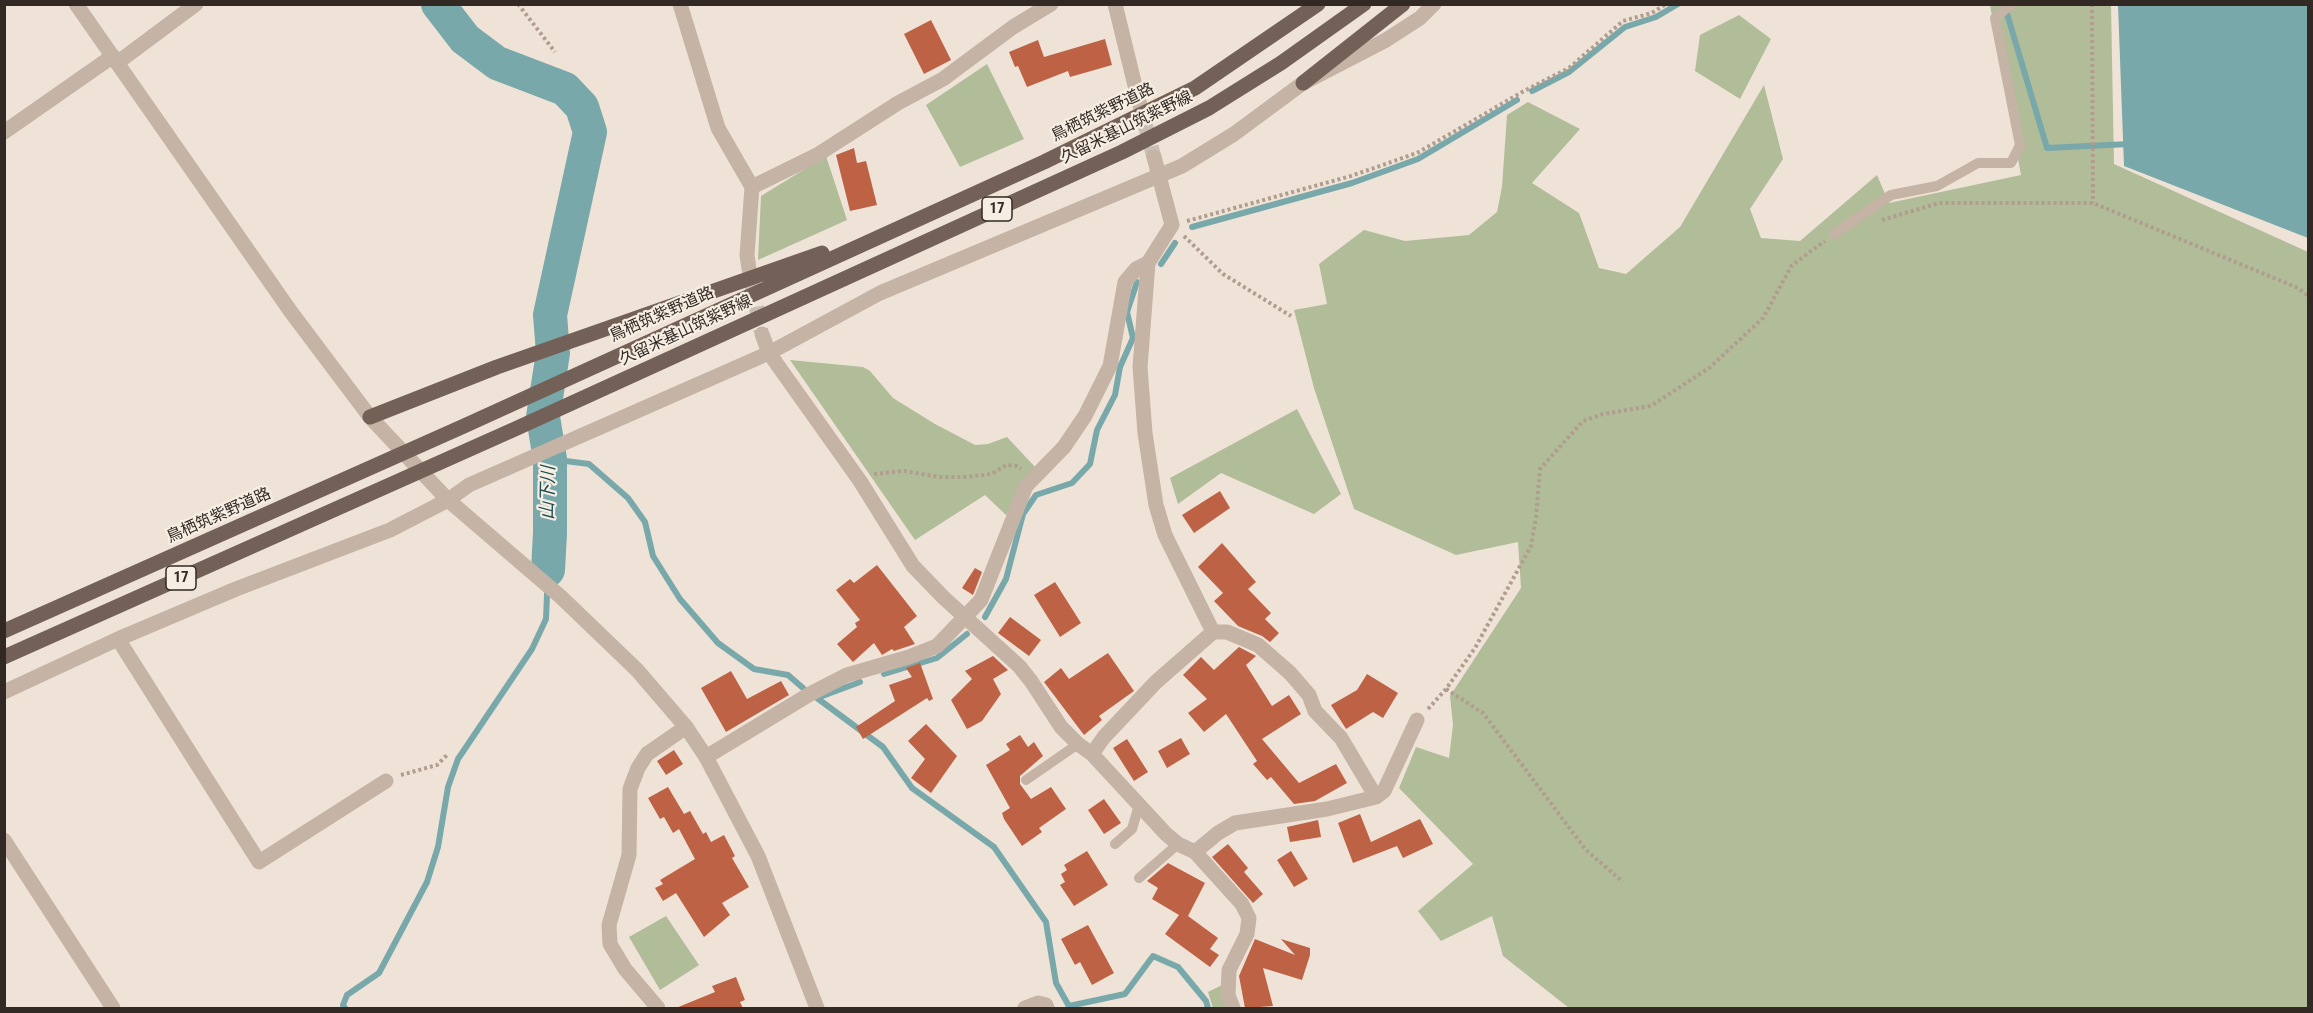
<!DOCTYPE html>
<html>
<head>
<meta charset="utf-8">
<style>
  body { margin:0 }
  #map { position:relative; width:2313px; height:1013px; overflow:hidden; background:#efe3d7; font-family:"Roboto Condensed",sans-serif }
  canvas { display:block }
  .frame { position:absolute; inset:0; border:6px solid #322925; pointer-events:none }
</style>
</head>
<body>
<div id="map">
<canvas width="2313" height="1013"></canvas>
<div class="frame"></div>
</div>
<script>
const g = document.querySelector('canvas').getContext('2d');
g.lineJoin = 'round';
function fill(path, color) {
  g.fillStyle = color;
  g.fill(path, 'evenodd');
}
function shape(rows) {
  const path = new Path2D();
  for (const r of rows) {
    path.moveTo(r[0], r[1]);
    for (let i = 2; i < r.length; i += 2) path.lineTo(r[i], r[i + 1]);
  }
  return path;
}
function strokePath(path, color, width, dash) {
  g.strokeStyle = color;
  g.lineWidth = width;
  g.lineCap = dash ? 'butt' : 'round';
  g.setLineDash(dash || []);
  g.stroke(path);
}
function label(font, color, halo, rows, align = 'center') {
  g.font = font + ' "Roboto Condensed","Noto Sans JP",sans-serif';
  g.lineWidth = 4.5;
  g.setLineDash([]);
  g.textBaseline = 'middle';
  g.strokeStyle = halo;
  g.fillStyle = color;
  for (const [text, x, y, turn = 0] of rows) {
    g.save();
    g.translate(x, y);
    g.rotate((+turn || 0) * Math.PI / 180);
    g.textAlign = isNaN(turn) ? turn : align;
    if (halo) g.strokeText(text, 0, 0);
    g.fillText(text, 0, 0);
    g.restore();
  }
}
const green = shape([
  [1990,5,2111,5,2114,164,2308,252,2308,1008,1569,1008,1503,956,1492,916,1441,941,1418,911,1473,864,1399,788,1416,747,1449,758,1453,725,1450,696,1521,588,1518,542,1456,555,1354,509,1314,388,1294,310,1327,304,1319,264,1364,230,1405,241,1469,235,1497,212,1502,187,1507,115,1528,102,1580,129,1532,183,1579,213,1599,268,1626,274,1680,227,1764,85,1783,159,1750,209,1761,238,1800,241,1877,175,1889,203,2021,175],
  [1739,15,1771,39,1740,99,1695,71,1700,35],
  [987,64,1024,139,960,167,926,105],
  [826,156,847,220,758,260,761,196],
  [790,360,863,367,870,371,893,398,935,424,975,445,988,444,1007,437,1036,468,1006,515,985,495,915,540],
  [1297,409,1341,494,1314,514,1221,473,1178,504,1170,478],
  [666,916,699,965,660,990,629,937],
  [1222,985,1229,1008,1213,1008,1208,992]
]);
const water = shape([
  [2118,5,2308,5,2308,238,2124,166]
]);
const stream = shape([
  [2005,7,2047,148,2129,144],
  [1532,91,1569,72,1625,27,1656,17,1678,4],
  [1192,227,1352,183,1418,159,1517,100],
  [1161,264,1175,243],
  [550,459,589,464,628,498,645,522,653,556,680,599,718,643,754,669,788,675,803,688],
  [985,617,1006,579,1023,514,1036,495,1072,483,1090,464,1097,430,1115,395,1120,367,1133,338,1127,312,1137,282],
  [884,674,937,658,967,634],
  [817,698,883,747,912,788,994,847,1046,922,1056,983,1070,1008],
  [817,698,860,682],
  [1069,1006,1125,994,1153,956,1178,967,1206,1001,1208,1008],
  [345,1008,343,1005,347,995,379,973,427,882,438,847,448,787,458,759,532,649,546,619,548,570]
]);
const river = shape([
  [438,4,465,39,497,63,565,89,582,107,590,132,550,315,553,353,543,417,550,459,550,533,548,570]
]);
const building = shape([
  [931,20,951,60,924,74,904,34],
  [1105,39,1112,65,1070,77,1068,71,1027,87,1018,66,1015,67,1009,52,1038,40,1044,57],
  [854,148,857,163,866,161,877,205,850,211,836,155],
  [1220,491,1230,508,1194,533,1182,515],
  [1222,543,1256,582,1248,589,1271,613,1265,619,1279,633,1270,642,1262,636,1238,626,1214,601,1223,593,1198,567],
  [877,565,917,616,904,627,915,644,894,651,892,649,882,655,874,643,853,662,837,644,857,627,855,623,860,620,836,590,850,579,854,583],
  [975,568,982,572,973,595,962,588],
  [1055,582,1081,623,1060,637,1034,595],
  [1010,617,1041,640,1029,656,998,633],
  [1239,647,1256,656,1246,665,1272,706,1289,695,1301,714,1262,739,1299,783,1336,764,1347,783,1315,801,1294,804,1271,777,1267,780,1253,764,1257,761,1226,714,1204,732,1188,713,1207,699,1183,675,1201,657,1214,670],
  [1108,653,1134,691,1099,716,1102,720,1084,735,1044,682,1061,668,1069,679],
  [993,656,1008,670,993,679,1001,694,982,721,967,729,951,700,972,679,965,671],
  [920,663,933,699,929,701,927,698,863,739,856,727,895,701,889,685,912,677,906,668],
  [731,671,747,699,781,681,789,695,726,732,701,688],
  [1367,674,1398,693,1383,718,1373,712,1346,729,1331,705,1357,690],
  [926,724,957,756,931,793,911,778,925,759,908,741],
  [1020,735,1028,747,1034,742,1043,756,1020,776,1020,784,1031,799,1051,787,1066,809,1039,828,1042,832,1022,846,1004,819,1002,813,1010,808,986,765,1010,750,1006,744],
  [1181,738,1190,754,1167,768,1158,751],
  [1127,739,1148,772,1134,781,1113,748],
  [674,750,683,764,666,775,657,761],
  [668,787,684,814,690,811,703,834,706,832,711,842,724,835,735,856,732,858,749,887,722,903,730,915,704,937,676,893,663,901,655,888,663,884,660,880,695,859,679,829,673,833,664,817,660,819,648,798],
  [1104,799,1121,823,1104,834,1088,810],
  [1360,814,1371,842,1420,819,1433,844,1403,858,1397,846,1353,863,1338,823],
  [1318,820,1321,837,1290,842,1287,827],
  [1228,844,1248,868,1244,872,1263,894,1253,903,1212,857],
  [1087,851,1108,885,1074,906,1060,885,1065,882,1061,874,1067,870,1064,865],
  [1291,851,1308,879,1294,887,1277,860],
  [1168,863,1205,883,1188,916,1218,938,1210,949,1219,955,1210,967,1165,934,1179,915,1152,899,1158,888,1147,881],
  [1088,925,1114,973,1092,985,1080,962,1075,965,1061,939],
  [1255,939,1295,955,1281,939,1310,948,1310,955,1302,980,1263,968,1273,1006,1245,1008,1239,976],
  [736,977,745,1000,740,1002,743,1008,676,1008,715,992,712,986]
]);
const minorTunnel = shape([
  [1139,102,1154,157],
  [752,284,761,331]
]);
const path = shape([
  [518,4,555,52],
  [2092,4,2093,203],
  [1882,220,1939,203,2093,203,2298,288,2308,296],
  [1187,221,1351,176,1417,153,1524,91,1569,68,1623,21,1652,13,1666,4],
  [1184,236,1223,274,1291,316],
  [874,474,904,471,939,477,965,477,992,474,1006,465,1016,466,1021,469],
  [1446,689,1483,713,1586,850,1623,882],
  [1428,709,1446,689,1475,648,1531,546,1536,517,1540,469,1583,421,1603,414,1651,406,1709,368,1763,318,1792,265,1825,241],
  [401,775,437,765,448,754]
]);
const service = shape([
  [1834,234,1891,195,1937,186,1978,163,2011,163,2020,145,1995,18,2012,4],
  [1026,780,1078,744],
  [1115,844,1132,829,1139,805],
  [1139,878,1178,844]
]);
const minor = shape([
  [680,4,718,128,752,187,747,255,749,269],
  [1115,4,1139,102],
  [117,63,196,4],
  [752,187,817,155,898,103,943,79,1013,27,1051,4],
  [1148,263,1140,367,1145,433,1156,505,1165,535,1213,632],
  [762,334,769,353,860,481,913,566,944,598,1019,666,1031,681,1061,727,1078,744,1092,754,1166,834,1178,844,1195,852,1242,904,1249,918,1247,934,1229,970,1228,995,1233,1008],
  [118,639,259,862,386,781],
  [4,692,118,639,236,589,390,530,448,500,469,485,769,353,880,293,1182,166,1234,134,1303,83,1386,40,1420,18,1434,4],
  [1092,754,1104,737,1156,682,1213,632,1227,632,1258,645,1290,673,1309,695,1315,711,1341,738,1376,797],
  [706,757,810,694,847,675,909,657,937,646,981,600,1026,486,1064,447,1085,416,1110,366,1125,282,1136,269,1148,263,1172,225,1154,157],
  [4,840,113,1008],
  [1195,852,1218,833,1235,823,1327,809,1376,797,1384,791,1417,720],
  [658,1008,625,969,610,944,609,925,629,855,630,789,638,768,647,754,686,727],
  [1025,1008,1038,1003,1046,1005,1047,1008]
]);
const tertiary = shape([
  [76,4,291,312,370,417,448,500,561,597,637,670,686,727,706,757,758,856,817,1008],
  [4,132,113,56]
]);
const primary = shape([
  [1303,83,1403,4],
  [370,417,497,367,822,253],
  [4,631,464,426,1044,162,1195,88,1318,4],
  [4,657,515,429,1122,152,1209,108,1281,63,1364,4]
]);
const shields = [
  [997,209,30],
  [181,578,30]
];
const shieldNames = [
  ["17",997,209],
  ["17",181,578]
];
const streetNames = [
  ["鳥栖筑紫野道路",1103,113,-26],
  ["久留米基山筑紫野線",1127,128,-26],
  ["鳥栖筑紫野道路",662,315,-24],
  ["久留米基山筑紫野線",686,331,-25],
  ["鳥栖筑紫野道路",219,516,-24]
];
const waterNames = [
  ["山下川",549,493,-89]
];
fill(green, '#b1bc99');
fill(water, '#78a8aa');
strokePath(stream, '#78a8aa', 6);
strokePath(river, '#78a8aa', 34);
fill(building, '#be6246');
strokePath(minorTunnel, '#c9beb3', 15, [15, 8]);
strokePath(path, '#b19d8f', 4, [3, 3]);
strokePath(service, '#c5b3a5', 10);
strokePath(minor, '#c5b3a5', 15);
strokePath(tertiary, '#c5b3a5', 15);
strokePath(primary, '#736057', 15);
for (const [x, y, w] of shields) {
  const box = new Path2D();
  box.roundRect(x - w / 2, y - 12, w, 24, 4.5);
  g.fillStyle = '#f7eee3';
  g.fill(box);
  strokePath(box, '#322925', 1.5);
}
label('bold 15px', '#322925', null, shieldNames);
label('16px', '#322925', '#f7eee3', streetNames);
label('italic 18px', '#1e4d50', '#f7eee3', waterNames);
</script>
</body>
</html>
